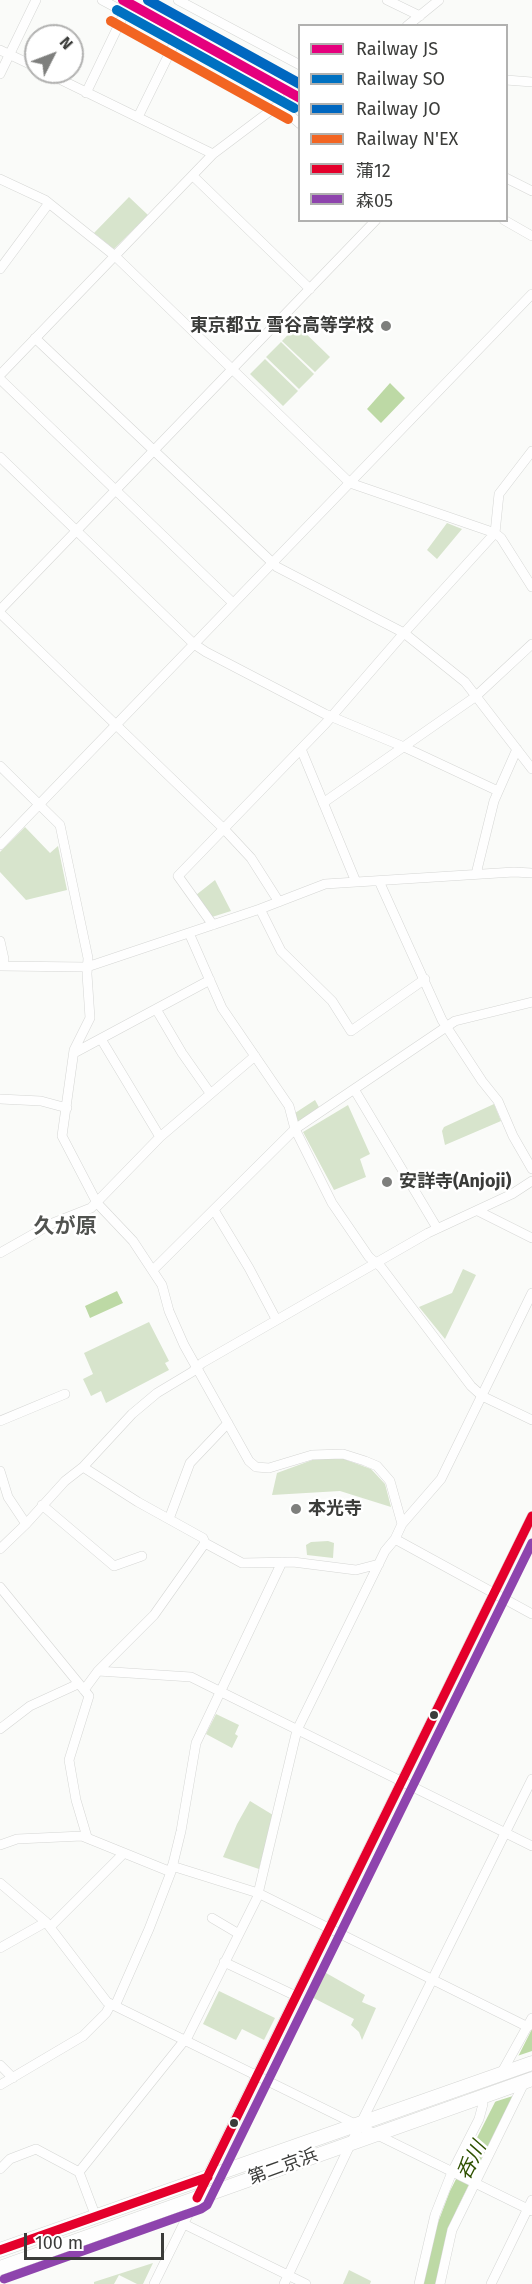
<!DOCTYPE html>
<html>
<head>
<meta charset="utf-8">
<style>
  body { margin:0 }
  #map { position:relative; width:532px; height:2284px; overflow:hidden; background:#fafbf9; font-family:"Fira Sans","Noto Sans JP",sans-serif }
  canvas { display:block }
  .legend { position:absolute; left:298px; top:24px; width:210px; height:198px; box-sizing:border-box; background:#fff; border:2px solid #b1b1b0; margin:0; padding:8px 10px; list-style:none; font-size:18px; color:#3b3c3a }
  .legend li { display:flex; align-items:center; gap:12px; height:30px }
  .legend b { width:30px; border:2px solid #b1b1b0 }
  .north { position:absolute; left:24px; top:24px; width:60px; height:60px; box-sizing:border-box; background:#fff; border:2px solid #b1b1b0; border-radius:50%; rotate:48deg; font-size:16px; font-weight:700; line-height:24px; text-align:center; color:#3b3c3a }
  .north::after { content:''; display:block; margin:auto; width:21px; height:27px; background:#7e7f7d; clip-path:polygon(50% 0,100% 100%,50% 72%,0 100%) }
  .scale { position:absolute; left:24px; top:2233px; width:140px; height:27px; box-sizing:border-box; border:3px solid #3b3c3a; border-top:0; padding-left:8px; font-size:18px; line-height:21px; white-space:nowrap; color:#3b3c3a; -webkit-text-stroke:4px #fff; paint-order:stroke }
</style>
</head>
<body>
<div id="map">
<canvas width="532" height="2284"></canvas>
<ul class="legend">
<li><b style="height:8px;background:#e5007d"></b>Railway JS</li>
<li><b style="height:8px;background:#0071c1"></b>Railway SO</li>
<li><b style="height:8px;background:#0067c0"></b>Railway JO</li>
<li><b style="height:8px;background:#f26522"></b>Railway N'EX</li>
<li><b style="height:8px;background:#e4002b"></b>蒲12</li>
<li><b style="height:8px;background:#8e44ad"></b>森05</li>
</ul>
<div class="north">N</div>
<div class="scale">100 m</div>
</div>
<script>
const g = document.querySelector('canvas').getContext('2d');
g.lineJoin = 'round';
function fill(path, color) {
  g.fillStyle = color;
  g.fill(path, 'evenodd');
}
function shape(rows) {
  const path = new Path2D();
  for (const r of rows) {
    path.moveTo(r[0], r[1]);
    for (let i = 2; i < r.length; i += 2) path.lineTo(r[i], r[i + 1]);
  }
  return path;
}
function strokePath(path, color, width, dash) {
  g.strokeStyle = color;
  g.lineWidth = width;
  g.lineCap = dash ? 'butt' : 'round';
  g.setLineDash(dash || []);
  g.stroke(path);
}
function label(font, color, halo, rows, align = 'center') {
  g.font = font + ' "Fira Sans","Noto Sans JP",sans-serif';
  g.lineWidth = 5;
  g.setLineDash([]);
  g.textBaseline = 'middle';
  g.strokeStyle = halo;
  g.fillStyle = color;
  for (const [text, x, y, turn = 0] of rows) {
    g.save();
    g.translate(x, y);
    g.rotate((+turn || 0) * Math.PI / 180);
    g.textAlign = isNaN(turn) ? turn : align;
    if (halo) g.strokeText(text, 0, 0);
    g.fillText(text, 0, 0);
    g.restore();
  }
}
const green = shape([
  [129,197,148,215,114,249,94,233],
  [297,325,330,357,315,372,282,341],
  [281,342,314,374,299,389,266,357],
  [265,359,298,391,283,406,250,374],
  [447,523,462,529,437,559,427,550],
  [25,827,50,853,58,846,67,890,26,900,0,872,0,852],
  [215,880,231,911,212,917,196,895],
  [315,1100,320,1109,300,1122,297,1121,295,1113],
  [494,1104,501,1121,445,1145,442,1131,444,1127],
  [348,1105,370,1154,360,1159,366,1177,334,1190,303,1132],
  [463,1269,476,1275,445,1339,419,1307,452,1293],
  [149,1322,169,1361,165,1363,169,1370,106,1403,101,1391,91,1396,83,1379,93,1374,84,1353],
  [341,1458,371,1469,385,1484,391,1507,340,1491,272,1495,277,1473,315,1459],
  [328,1541,334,1543,333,1558,307,1555,306,1545,311,1542],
  [216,1714,239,1725,235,1734,238,1736,232,1748,206,1734],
  [250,1801,273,1815,259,1869,223,1857,237,1824],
  [319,1969,365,1995,362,2002,376,2008,362,2040,359,2032,351,2025,354,2019,306,1994],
  [219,1991,275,2018,264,2040,242,2029,236,2040,203,2024],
  [153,2263,143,2284,137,2284,119,2275,114,2284,94,2284,94,2282],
  [349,2270,371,2281,370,2284,343,2284]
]);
const water = shape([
  [390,383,405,398,381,423,367,409],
  [117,1291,123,1303,90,1318,85,1306],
  [532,2029,532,2058,457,2209,447,2234,437,2284,422,2284,434,2233,450,2191]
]);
const pier = shape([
  [532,2051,532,2062,516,2095,491,2103,514,2057]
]);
const minor = shape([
  [178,0,300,65],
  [387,0,420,16],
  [407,26,439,0],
  [0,50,36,67],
  [45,72,213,154],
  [0,74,36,0],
  [506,80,532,82],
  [86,93,125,12],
  [279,105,300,124],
  [138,117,176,40],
  [193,176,310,289],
  [506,178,532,191],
  [0,179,45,200,115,256,350,483,495,533,501,538,532,587],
  [504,220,532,236],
  [0,269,49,203],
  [35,338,277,567,404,633,465,682,532,769],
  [0,375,213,154,282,102,277,93,102,0],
  [0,379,233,603],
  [0,457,194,644,206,652,325,714,404,747,498,791],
  [0,610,376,220],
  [0,613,224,829,251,858,279,902],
  [301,749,356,882],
  [0,766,60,825,88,958,87,974,90,1018,74,1050,62,1136,97,1203,133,1241,162,1285,169,1311,184,1345,249,1461,256,1467,269,1468,312,1455,343,1454,365,1461,377,1466,390,1481,402,1524],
  [323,803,475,697,532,644],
  [0,845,532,294],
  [476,874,494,801,517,749],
  [379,881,442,1020,482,1081,498,1101,513,1136,532,1169],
  [260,909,281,951,332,1001,351,1031,425,979],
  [213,925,178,876,326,723,404,633,495,533,499,494,532,451],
  [189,933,222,1008,289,1106,295,1129,332,1203,369,1257,381,1267,471,1386,482,1396,532,1420],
  [0,941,4,959,3,966],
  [0,966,87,967,260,909,325,884,514,872,532,873],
  [156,1009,182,1053,210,1093],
  [101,1039,160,1137],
  [74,1053,210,980],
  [354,1089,437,1228],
  [0,1099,41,1101,67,1108],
  [214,1210,249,1268,276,1319],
  [478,1211,532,1238],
  [0,1253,53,1223,91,1208,160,1137,255,1056],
  [153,1270,295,1129,455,1021,532,1002],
  [0,1421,65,1394],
  [83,1467,138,1502,203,1538,205,1543,242,1563,293,1562,356,1570,379,1564],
  [0,1471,8,1497,26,1524],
  [42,1505,114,1566,142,1556],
  [169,1519,190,1463,228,1423],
  [395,1539,532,1614],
  [0,1549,26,1524,65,1481,83,1467,132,1414,157,1393,192,1372,202,1363,428,1233,512,1194,532,1181],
  [0,1587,89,1696,69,1760,76,1800,87,1837],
  [98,1671,191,1677,532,1846],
  [84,1690,98,1671,154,1615,205,1543],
  [0,1729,30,1706,78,1684],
  [0,1845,17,1839,82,1836,171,1872],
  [172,1866,258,1893,528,2027],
  [0,1883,46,1922,107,2002,532,2211],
  [212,1918,239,1934],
  [50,1927,124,1853],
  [0,1948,46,1922],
  [224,1962,296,1996],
  [115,2006,149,1929,171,1872,181,1831,196,1743,282,1562],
  [0,2065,13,2078],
  [502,2072,532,2018],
  [0,2085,83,2036,106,2013,111,2004],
  [0,2169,10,2159,36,2149,79,2172,96,2217],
  [79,2172,188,2036,257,1898,297,1730,385,1551,395,1539,402,1524,441,1479,532,1293],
  [184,2224,306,2284],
  [154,2284,532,1516],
  [284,2284,351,2143,532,1779],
  [419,2284,435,2215,452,2172,479,2119,483,2104,481,2097],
  [440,2284,452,2230,525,2081],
  [491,2284,532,2200]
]);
const highway = shape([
  [0,2250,532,2063],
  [0,2268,532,2079]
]);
const bus1 = shape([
  [197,2198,532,1516],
  [0,2250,208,2177]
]);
const bus2 = shape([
  [4,2279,201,2209,207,2205,532,1543]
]);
const rail1 = shape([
  [123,0,300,98]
]);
const rail2 = shape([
  [117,10,294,108]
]);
const rail3 = shape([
  [148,0,300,84]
]);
const rail4 = shape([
  [111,21,288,119]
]);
const markers = [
  [386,326,6,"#7e7f7d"],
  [387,1182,6,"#7e7f7d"],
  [296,1509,6,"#7e7f7d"],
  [434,1715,5,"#3b3c3a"],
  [234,2123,5,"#3b3c3a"]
];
const poiNames = [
  ["東京都立 雪谷高等学校",374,326,"right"],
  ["安詳寺(Anjoji)",399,1182],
  ["本光寺",308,1509]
];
const streetNames = [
  ["第二京浜",283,2167,-20]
];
const waterNames = [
  ["呑川",472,2161,-63]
];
const quarterNames = [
  ["久が原",65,1227]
];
fill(green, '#d7e4cc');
fill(water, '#bdd9a5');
fill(pier, '#fafbf9');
strokePath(minor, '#d5d6d4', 10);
strokePath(highway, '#d5d6d4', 15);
strokePath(minor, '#fefefe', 9);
strokePath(highway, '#fefefe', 14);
strokePath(bus1, '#e4002b', 9);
strokePath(bus2, '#8e44ad', 9);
strokePath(rail1, '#e5007d', 10);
strokePath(rail2, '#0071c1', 10);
strokePath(rail3, '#0067c0', 10);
strokePath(rail4, '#f26522', 10);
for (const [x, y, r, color] of markers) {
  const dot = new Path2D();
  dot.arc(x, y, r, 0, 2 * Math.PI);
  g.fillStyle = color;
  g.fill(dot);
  strokePath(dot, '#fff', 2);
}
label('bold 18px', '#3b3c3a', '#fff', poiNames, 'left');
label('18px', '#3b3c3a', '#fff', streetNames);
label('italic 20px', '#2f5100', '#fff', waterNames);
label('bold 21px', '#515350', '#fff', quarterNames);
</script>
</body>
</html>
